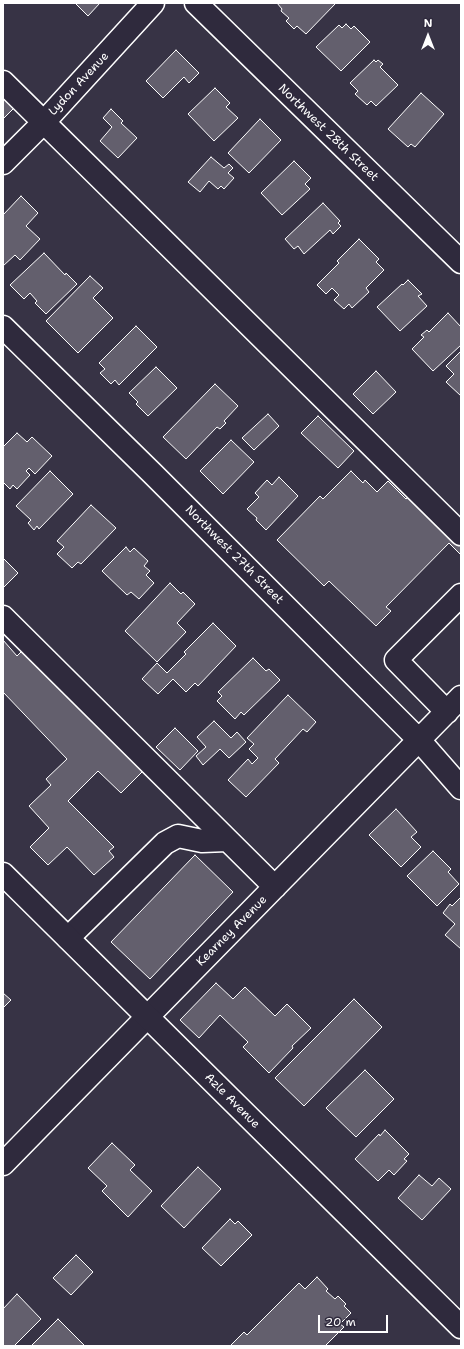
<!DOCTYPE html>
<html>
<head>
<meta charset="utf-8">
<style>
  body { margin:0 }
  #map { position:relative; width:464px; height:1349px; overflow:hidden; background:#373345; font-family:"Shantell Sans",sans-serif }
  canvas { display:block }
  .frame { position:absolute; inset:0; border:4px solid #fff; pointer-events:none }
  .north { position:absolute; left:408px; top:16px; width:40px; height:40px; -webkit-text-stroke:3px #2f2a3d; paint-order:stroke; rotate:0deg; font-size:11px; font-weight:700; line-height:16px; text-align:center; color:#fff }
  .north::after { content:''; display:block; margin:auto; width:14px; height:18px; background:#fff; clip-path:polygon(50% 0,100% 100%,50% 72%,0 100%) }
  .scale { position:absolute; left:318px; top:1315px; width:70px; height:18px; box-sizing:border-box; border:2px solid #fff; border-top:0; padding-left:5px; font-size:12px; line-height:14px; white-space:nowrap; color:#fff; -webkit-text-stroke:3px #2f2a3d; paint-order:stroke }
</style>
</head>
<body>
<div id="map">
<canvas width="464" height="1349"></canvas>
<div class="frame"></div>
<div class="north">N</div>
<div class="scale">20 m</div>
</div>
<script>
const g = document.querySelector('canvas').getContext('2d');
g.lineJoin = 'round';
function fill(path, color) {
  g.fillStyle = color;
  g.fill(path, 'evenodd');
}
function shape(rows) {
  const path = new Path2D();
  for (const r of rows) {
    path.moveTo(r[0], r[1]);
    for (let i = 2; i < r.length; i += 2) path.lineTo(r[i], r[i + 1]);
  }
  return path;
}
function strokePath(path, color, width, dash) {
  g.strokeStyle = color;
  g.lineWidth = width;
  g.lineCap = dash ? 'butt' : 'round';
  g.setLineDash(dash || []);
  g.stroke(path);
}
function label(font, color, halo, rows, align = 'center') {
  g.font = font + ' "Shantell Sans",sans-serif';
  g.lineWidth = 3;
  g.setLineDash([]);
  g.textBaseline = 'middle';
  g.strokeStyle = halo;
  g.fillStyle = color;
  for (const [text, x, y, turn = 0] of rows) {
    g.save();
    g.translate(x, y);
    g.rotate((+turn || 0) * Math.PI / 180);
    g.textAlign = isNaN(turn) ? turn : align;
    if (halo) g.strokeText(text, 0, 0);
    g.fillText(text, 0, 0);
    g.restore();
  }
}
const building = shape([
  [75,3,100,3,88,16,75,3],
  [277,3,336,3,306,34,297,26,294,29,286,21,289,18,281,11,282,9,277,3],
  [346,24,351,29,354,26,370,42,341,71,316,47,339,25,342,28,346,24],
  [176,50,199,73,189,83,184,77,163,98,146,81,176,50],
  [374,60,376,62,378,60,383,64,380,67,398,85,376,106,371,101,367,105,355,94,358,91,350,83,374,60],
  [3,87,19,103,3,119,3,87],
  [215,88,230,103,226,107,238,118,214,141,188,114,215,88],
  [421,93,444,114,415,147,411,144,408,147,388,129,421,93],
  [111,109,123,121,121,123,137,138,118,158,100,141,112,127,103,118,111,109],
  [260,119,281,140,249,173,228,153,260,119],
  [211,157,224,168,229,164,233,168,228,173,234,178,224,189,221,186,218,189,209,181,200,192,188,182,211,157],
  [294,161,311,178,305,184,310,189,282,215,261,193,294,161],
  [21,196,38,213,26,226,40,239,20,260,15,255,3,266,3,215,21,196],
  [323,203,340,221,338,223,341,226,333,234,330,230,304,254,298,246,294,249,285,239,323,203],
  [359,239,379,259,376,262,384,270,366,288,369,292,352,308,349,304,344,309,334,300,339,295,332,288,326,294,317,285,339,263,337,261,359,239],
  [44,253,65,275,66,273,77,284,46,314,35,303,37,301,30,293,24,299,10,285,44,253],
  [90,276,103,288,93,298,113,318,78,353,46,321,90,276],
  [408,280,422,294,418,296,427,306,400,331,377,307,402,284,403,285,408,280],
  [448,313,461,327,461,345,433,371,412,349,424,337,421,335,427,330,429,332,448,313],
  [136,326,157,347,119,385,115,380,111,384,100,373,105,369,99,363,136,326],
  [461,351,461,396,446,382,454,374,446,366,461,351],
  [156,367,177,388,148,416,136,404,138,402,129,393,156,367],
  [376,371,396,392,373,414,353,394,376,371],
  [215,384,238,406,224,421,226,423,220,429,217,427,186,459,163,437,215,384],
  [268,414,279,426,254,450,242,438,268,414],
  [318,416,354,451,338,468,301,433,318,416],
  [17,433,27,442,32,437,52,456,35,474,29,468,26,471,30,475,17,489,13,485,10,489,3,482,3,447,17,433],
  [231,440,254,462,223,494,200,471,231,440],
  [50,471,73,494,39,529,37,526,34,530,28,523,31,520,16,506,50,471],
  [351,471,363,483,365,480,377,492,388,481,406,499,414,492,461,542,461,555,449,543,386,607,391,611,376,626,329,581,324,586,277,540,320,496,323,499,351,471],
  [279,477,298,496,266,530,256,520,257,518,247,509,259,497,255,493,267,480,272,485,279,477],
  [91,505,116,528,81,564,78,562,72,568,57,554,64,547,57,541,91,505],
  [126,547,130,552,134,548,148,561,144,566,150,571,146,575,154,583,139,599,131,592,127,595,102,571,126,547],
  [3,558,18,573,3,588,3,558],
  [170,583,181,594,183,592,195,604,177,623,186,632,157,662,125,631,170,583],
  [213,623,236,646,198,686,195,683,186,692,173,679,158,694,142,679,157,663,167,673,186,654,184,652,213,623],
  [3,640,17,656,24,649,143,771,121,793,98,771,68,801,114,847,109,851,114,857,94,875,67,847,48,865,30,847,49,828,29,806,51,785,46,779,67,759,3,692,3,640],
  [253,658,266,671,269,669,280,680,244,715,241,712,235,719,217,701,222,696,218,692,253,658],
  [288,695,316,722,307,732,303,729,275,759,279,763,246,797,228,780,248,759,252,764,258,758,249,749,254,744,247,738,288,695],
  [214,721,231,738,237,732,246,742,229,758,220,749,203,765,196,756,206,747,197,737,214,721],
  [175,728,198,751,180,770,156,747,175,728],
  [396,809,417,832,411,837,421,847,401,867,369,835,396,809],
  [433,851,451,869,448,872,459,884,437,906,407,876,433,851],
  [195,855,233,892,150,979,111,942,195,855],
  [461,897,461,949,445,935,455,924,443,913,450,904,452,906,461,897],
  [216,983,233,999,245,987,275,1016,287,1004,311,1028,292,1046,293,1048,269,1073,243,1047,248,1042,220,1015,199,1038,180,1020,216,983],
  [3,993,11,1000,3,1008,3,993],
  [354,999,382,1027,304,1106,275,1078,354,999],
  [365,1070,394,1099,356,1137,326,1108,365,1070],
  [385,1130,409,1154,404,1159,407,1161,394,1175,389,1170,378,1181,355,1159,379,1134,380,1136,385,1130],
  [112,1143,135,1165,130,1170,152,1191,128,1217,102,1191,107,1186,88,1168,112,1143],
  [198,1167,221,1189,184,1228,161,1206,198,1167],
  [419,1175,432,1186,439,1178,451,1189,422,1220,398,1198,419,1175],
  [230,1219,235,1224,238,1221,252,1235,221,1266,202,1248,230,1219],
  [76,1255,93,1272,71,1295,53,1278,76,1255],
  [317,1277,328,1289,326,1291,335,1299,338,1296,346,1304,344,1306,351,1313,340,1324,344,1327,325,1346,230,1346,244,1332,247,1335,299,1283,305,1289,317,1277],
  [17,1294,41,1319,14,1346,3,1346,3,1309,17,1294],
  [58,1319,85,1346,31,1346,58,1319]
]);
const minor = shape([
  [196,3,461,262],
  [3,82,461,534],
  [3,163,44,122,153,3],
  [3,327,153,474,419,740,461,788],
  [3,617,275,887],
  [447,712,396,660,461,595],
  [68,938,165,843,178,836,202,841,227,840],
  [3,1164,461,697]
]);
const major = shape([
  [3,874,461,1327]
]);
const streetNames = [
  ["Lydon Avenue",79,84,-47],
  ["Northwest 28th Street",328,133,44],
  ["Northwest 27th Street",234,555,45],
  ["Kearney Avenue",232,931,-45],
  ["Azle Avenue",232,1101,45]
];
fill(building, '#635f6d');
strokePath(building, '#fff', 1);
strokePath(minor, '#fff', 25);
strokePath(major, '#fff', 25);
strokePath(minor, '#2f2a3d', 22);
strokePath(major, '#2f2a3d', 22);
label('12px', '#fff', '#2f2a3d', streetNames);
</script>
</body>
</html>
